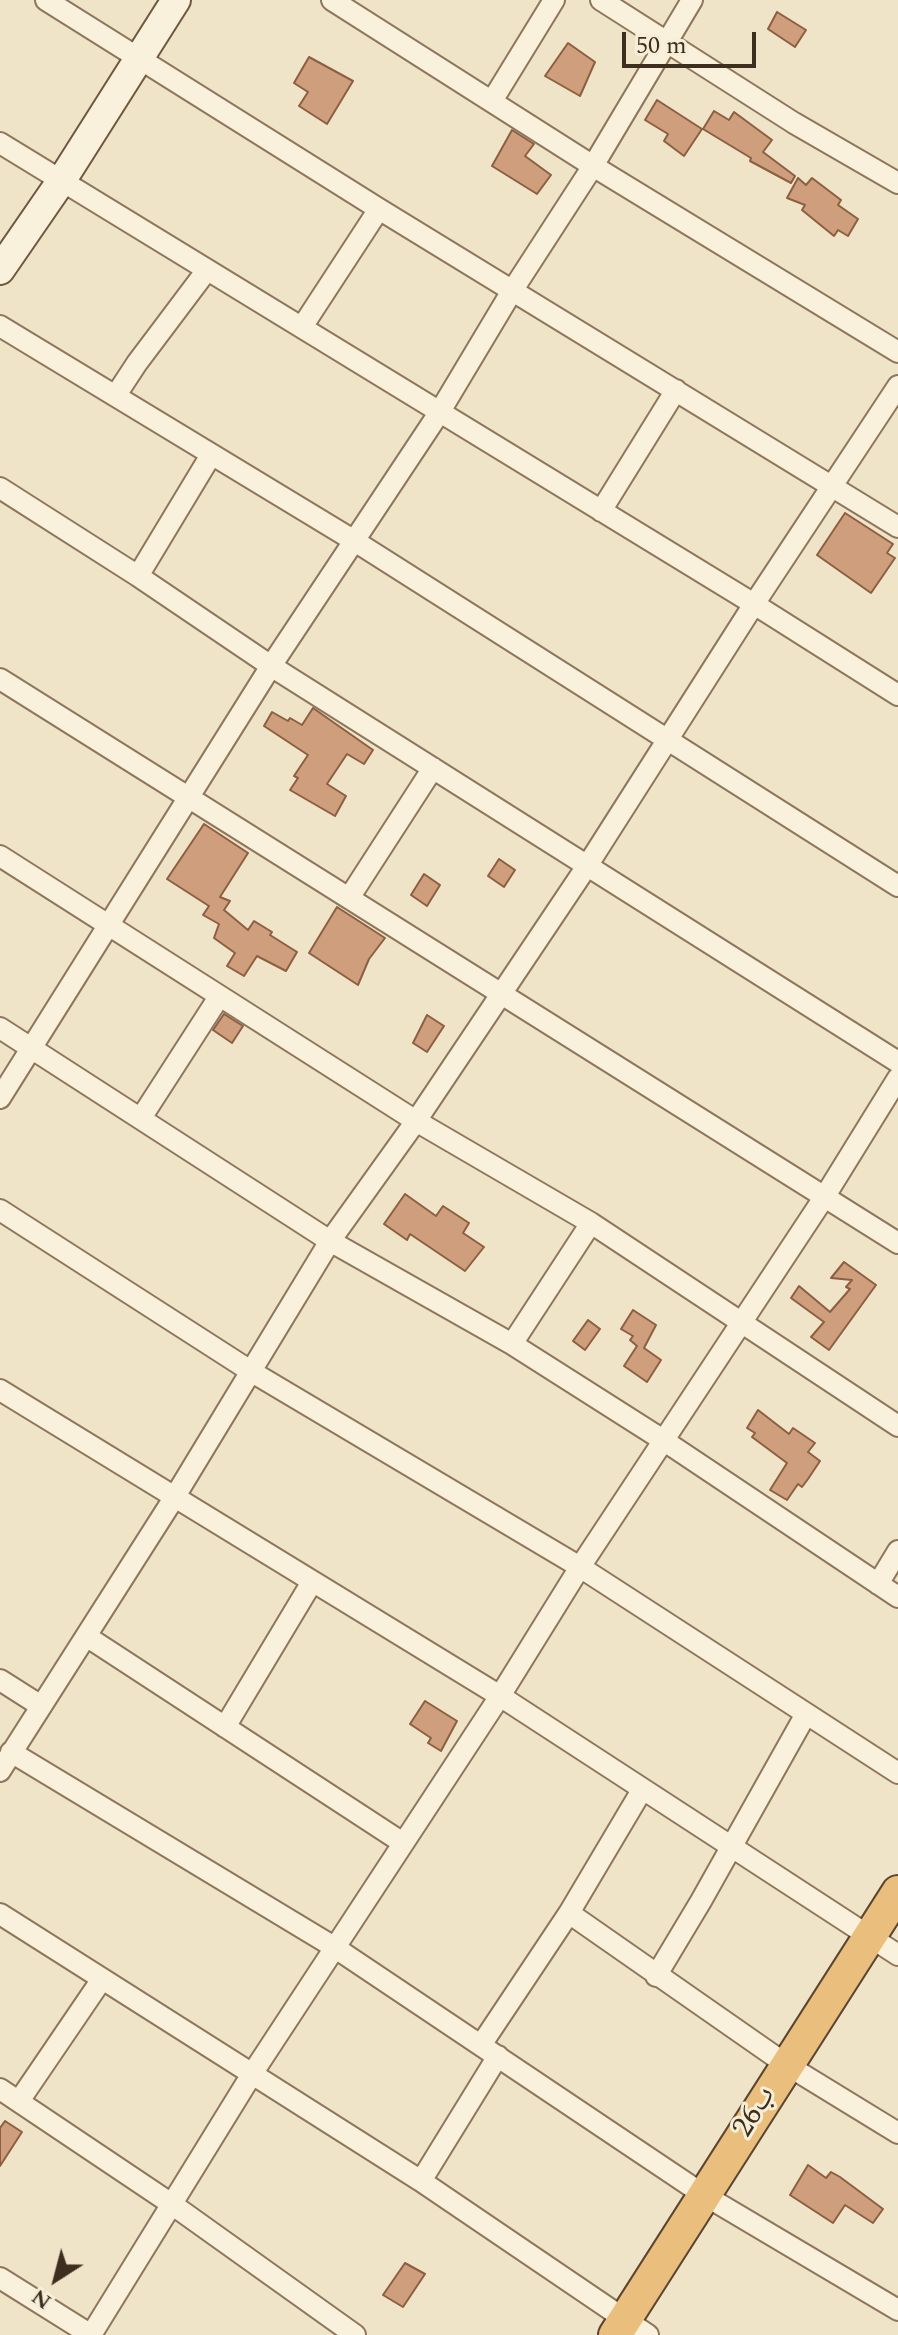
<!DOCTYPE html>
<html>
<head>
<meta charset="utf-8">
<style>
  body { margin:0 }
  #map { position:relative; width:898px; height:2335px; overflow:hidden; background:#f0e4c8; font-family:Spectral,serif }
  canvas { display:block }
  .north { position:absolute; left:16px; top:2239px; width:80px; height:80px; -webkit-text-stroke:6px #f7eed8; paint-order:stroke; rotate:216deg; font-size:22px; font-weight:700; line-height:32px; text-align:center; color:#3d2e20 }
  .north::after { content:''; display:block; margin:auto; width:28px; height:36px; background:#3d2e20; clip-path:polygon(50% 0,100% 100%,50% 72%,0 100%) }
  .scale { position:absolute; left:622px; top:32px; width:134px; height:36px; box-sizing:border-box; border:4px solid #3d2e20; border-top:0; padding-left:10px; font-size:24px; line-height:28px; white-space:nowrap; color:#3d2e20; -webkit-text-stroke:6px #f7eed8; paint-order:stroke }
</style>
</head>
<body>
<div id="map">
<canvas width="898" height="2335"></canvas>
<div class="north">N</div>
<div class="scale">50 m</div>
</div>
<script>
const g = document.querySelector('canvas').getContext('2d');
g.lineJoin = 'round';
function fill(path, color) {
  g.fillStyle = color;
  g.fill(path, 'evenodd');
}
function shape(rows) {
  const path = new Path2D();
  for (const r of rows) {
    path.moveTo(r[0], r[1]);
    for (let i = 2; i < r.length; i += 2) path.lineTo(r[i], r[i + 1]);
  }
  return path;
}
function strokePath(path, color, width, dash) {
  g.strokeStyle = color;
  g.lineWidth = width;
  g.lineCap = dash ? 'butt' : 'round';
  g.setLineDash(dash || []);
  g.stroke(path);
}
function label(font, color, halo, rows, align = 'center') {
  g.font = font + ' Spectral,"Noto Naskh Arabic",serif';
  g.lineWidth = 6;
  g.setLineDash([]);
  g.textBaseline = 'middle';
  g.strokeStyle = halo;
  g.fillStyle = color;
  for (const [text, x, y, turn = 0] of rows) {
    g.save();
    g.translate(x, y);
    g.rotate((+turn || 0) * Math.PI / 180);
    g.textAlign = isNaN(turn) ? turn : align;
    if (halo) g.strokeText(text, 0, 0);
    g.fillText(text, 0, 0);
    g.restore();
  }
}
const building = shape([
  [777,12,806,30,795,47,768,29,777,12],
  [568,43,595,62,580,96,545,76,568,43],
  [309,57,353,81,327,124,299,106,308,92,294,83,309,57],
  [657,100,702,129,684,156,664,141,668,134,645,120,657,100],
  [714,111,729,120,734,112,772,140,763,152,795,176,791,183,750,161,751,158,703,129,714,111],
  [512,130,534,144,525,156,551,175,537,194,492,166,512,130],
  [798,178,806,185,812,178,841,200,838,205,858,219,848,236,838,230,834,236,802,210,805,205,787,198,798,178],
  [845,513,893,544,887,553,895,558,871,593,817,555,845,513],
  [313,708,373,750,364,764,347,754,327,784,346,796,335,816,290,790,298,778,294,776,308,755,264,726,272,712,288,721,290,718,302,725,313,708],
  [204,824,248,853,220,897,230,901,224,910,248,930,254,921,272,932,270,935,297,952,286,971,257,956,244,976,227,966,235,953,214,938,219,924,203,915,209,906,167,879,204,824],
  [499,859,515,870,504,887,488,876,499,859],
  [424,874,440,885,427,906,411,895,424,874],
  [337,907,385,938,369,959,358,985,309,953,337,907],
  [224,1014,243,1026,232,1043,213,1030,224,1014],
  [427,1015,444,1026,427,1052,413,1043,427,1015],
  [405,1194,436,1216,443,1206,469,1223,463,1233,484,1247,465,1271,410,1234,407,1240,384,1224,405,1194],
  [844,1262,876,1285,829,1350,811,1337,824,1322,791,1298,799,1286,830,1312,850,1289,846,1287,852,1280,831,1278,844,1262],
  [633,1310,656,1325,644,1348,661,1360,647,1382,624,1366,637,1346,630,1340,633,1336,621,1329,633,1310],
  [588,1320,600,1329,585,1350,573,1341,588,1320],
  [758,1410,789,1434,793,1428,815,1443,808,1452,820,1461,808,1479,802,1487,798,1484,787,1500,770,1490,787,1463,752,1437,755,1433,747,1428,758,1410],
  [425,1701,457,1721,441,1751,428,1743,431,1738,410,1724,425,1701],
  [5,2121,22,2132,0,2166,0,2128,5,2121],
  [808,2165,826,2178,831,2172,840,2177,883,2209,873,2223,845,2205,833,2223,790,2195,808,2165],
  [405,2263,425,2274,403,2307,383,2295,405,2263]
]);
const minor = shape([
  [46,0,379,209,898,527],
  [332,0,593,166,898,352],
  [601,0,794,123,898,183],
  [492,101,554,0],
  [0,143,754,604,898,695],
  [0,326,353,540,898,886],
  [302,327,379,209],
  [116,395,137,363,207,270],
  [0,488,138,576,271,666,898,1062],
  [601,511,676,390],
  [138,576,211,455],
  [0,679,898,1243],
  [0,856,416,1121,591,1223,898,1426],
  [349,898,433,768],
  [0,1028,330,1241,512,1344,663,1440,898,1597],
  [0,1098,271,666,439,413,512,291,593,166,692,0],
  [141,1118,219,997],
  [0,1210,252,1372,580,1567,898,1773],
  [512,1344,591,1223],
  [0,1390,500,1696,898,1955],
  [878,1584,898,1551],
  [86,1636,403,1843],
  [0,1680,41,1706],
  [225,1727,312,1582],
  [11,1752,334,1947,704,2195,898,2310],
  [0,1771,174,1498,330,1241,416,1121,587,866,754,604,898,386],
  [569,1913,787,2065,898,2133],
  [0,1914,421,2181,648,2335],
  [656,1976,701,1901,806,1714],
  [481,2045,569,1913,642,1790],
  [0,2089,173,2205,355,2335],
  [19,2101,102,1979],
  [421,2181,498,2056],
  [0,2278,91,2335,252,2074,500,1696,580,1567,825,1196,898,1078]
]);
const secondary = shape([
  [0,270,62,180,176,0]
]);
const trunk = shape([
  [615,2335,898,1892]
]);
const streetNames = [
  ["26ب",756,2113,-58]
];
fill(building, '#cf9f7d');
strokePath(building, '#8d5f41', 2);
strokePath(minor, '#8d765c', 24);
strokePath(secondary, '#6f573f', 32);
strokePath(trunk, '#5b4430', 36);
strokePath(minor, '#faf1dc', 20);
strokePath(secondary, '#faf1dc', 28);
strokePath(trunk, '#eabe7c', 32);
label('30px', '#3d2e20', '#f7eed8', streetNames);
</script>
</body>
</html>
